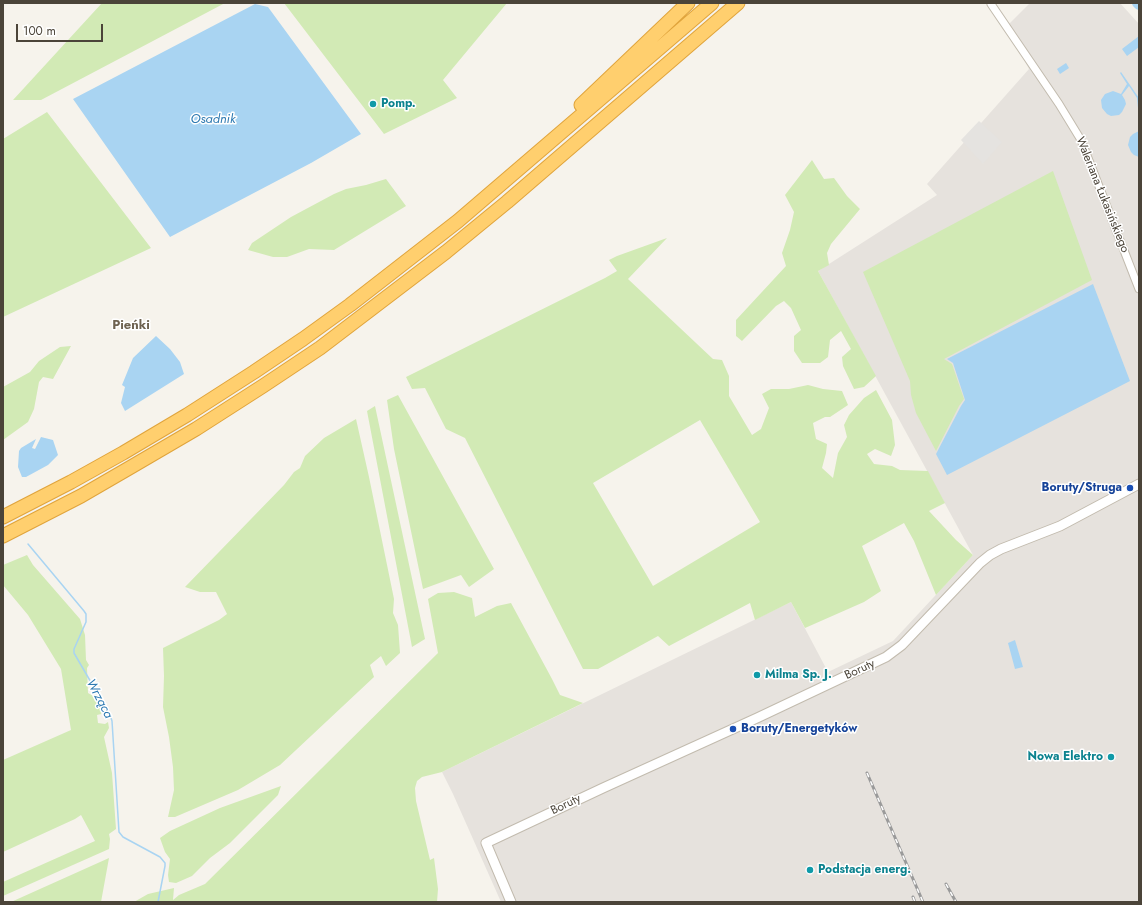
<!DOCTYPE html>
<html>
<head>
<meta charset="utf-8">
<style>
  body { margin:0 }
  #map { position:relative; width:1142px; height:905px; overflow:hidden; background:#f6f3ec; font-family:Jost,sans-serif }
  canvas { display:block }
  .frame { position:absolute; inset:0; border:4px solid #4b4439; pointer-events:none }
  .scale { position:absolute; left:16px; top:24px; width:87px; height:18px; box-sizing:border-box; border:2px solid #4b4439; border-top:0; padding-left:5px; font-size:12px; line-height:14px; white-space:nowrap; color:#4b4439; -webkit-text-stroke:3px #fff; paint-order:stroke }
</style>
</head>
<body>
<div id="map">
<canvas width="1142" height="905"></canvas>
<div class="frame"></div>
<div class="scale">100 m</div>
</div>
<script>
const g = document.querySelector('canvas').getContext('2d');
g.lineJoin = 'round';
function fill(path, color) {
  g.fillStyle = color;
  g.fill(path, 'evenodd');
}
function shape(rows) {
  const path = new Path2D();
  for (const r of rows) {
    path.moveTo(r[0], r[1]);
    for (let i = 2; i < r.length; i += 2) path.lineTo(r[i], r[i + 1]);
  }
  return path;
}
function strokePath(path, color, width, dash) {
  g.strokeStyle = color;
  g.lineWidth = width;
  g.lineCap = dash ? 'butt' : 'round';
  g.setLineDash(dash || []);
  g.stroke(path);
}
function label(font, color, halo, rows, align = 'center') {
  g.font = font + ' Jost,sans-serif';
  g.lineWidth = 3;
  g.setLineDash([]);
  g.textBaseline = 'middle';
  g.strokeStyle = halo;
  g.fillStyle = color;
  for (const [text, x, y, turn = 0] of rows) {
    g.save();
    g.translate(x, y);
    g.rotate((+turn || 0) * Math.PI / 180);
    g.textAlign = isNaN(turn) ? turn : align;
    if (halo) g.strokeText(text, 0, 0);
    g.fillText(text, 0, 0);
    g.restore();
  }
}
const industrial = shape([
  [1030,3,1120,3,1139,24,1139,902,501,902,453,794,442,772,791,602,828,672,893,641,973,555,818,271,937,195,927,184,1029,69,1006,27]
]);
const green = shape([
  [102,3,225,3,41,100,13,100],
  [284,3,507,3,443,80,457,98,384,134],
  [47,112,151,248,3,317,3,139],
  [812,160,824,179,834,178,847,196,860,209,831,244,827,253,829,265,818,271,876,376,864,387,854,389,843,366,842,357,851,349,841,331,830,340,828,357,820,363,802,363,794,351,794,336,801,330,791,308,784,301,776,306,742,341,736,336,736,320,786,266,782,253,790,230,794,212,785,195],
  [1053,171,1092,280,944,359,952,364,964,399,959,406,936,451,916,413,911,395,910,381,863,272],
  [386,179,406,206,334,250,309,249,287,257,273,257,248,250,252,243,291,217,334,194,346,189,366,185],
  [667,238,628,279,713,359,722,360,729,376,729,396,752,435,761,429,769,408,762,394,771,389,789,389,808,385,823,389,842,391,848,405,830,417,825,417,813,423,816,439,827,444,826,453,822,468,833,478,838,453,847,437,844,425,849,415,864,398,876,390,892,420,895,445,891,456,875,449,867,454,874,464,892,466,900,470,928,471,945,503,929,511,956,540,973,555,936,595,914,541,904,523,862,546,881,591,864,602,805,628,791,602,755,620,750,603,669,646,658,636,598,669,583,669,465,438,446,429,425,388,412,389,406,377,605,278,617,271,609,260,617,256],
  [700,420,760,522,653,586,593,483],
  [71,346,53,379,43,377,39,382,34,409,28,422,3,440,3,387,30,372,39,361,60,347],
  [398,395,494,569,469,587,461,575,423,589,394,449,387,400],
  [375,406,425,639,412,647,367,411],
  [356,419,369,477,394,599,393,613,398,625,400,653,386,666,381,656,370,665,374,677,280,765,238,790,175,817,168,817,174,790,173,767,169,737,163,707,164,676,163,648,219,620,227,614,216,592,200,592,185,587,284,485,294,472,300,468,305,456,324,438],
  [27,555,33,565,80,619,85,635,86,660,89,665,87,668,88,693,103,702,101,714,97,715,98,723,105,724,108,722,109,728,104,737,112,773,116,829,109,834,110,839,109,849,3,896,3,882,95,841,81,815,75,819,3,852,3,760,71,730,61,669,28,615,3,585,3,565],
  [454,592,472,598,475,617,497,606,511,603,552,679,560,695,583,703,442,772,422,777,417,781,415,788,416,801,430,860,434,858,438,889,437,902,134,902,148,894,174,888,173,900,179,895,205,884,438,653,428,599,438,593],
  [281,786,278,795,230,843,210,858,192,876,176,883,169,882,168,875,170,859,165,852,160,838,170,831,220,808],
  [109,858,101,902,11,902]
]);
const parking = shape([
  [979,121,1002,142,983,164,961,140]
]);
const water = shape([
  [255,4,268,7,361,134,311,163,170,237,73,99],
  [1139,36,1139,47,1127,56,1122,49],
  [1066,63,1069,68,1060,74,1057,69],
  [1121,72,1139,98,1139,118,1137,98,1129,86,1122,95,1125,100,1126,104,1122,112,1119,115,1111,116,1107,114,1102,108,1101,100,1105,94,1113,91,1121,94,1127,84,1120,73],
  [1139,131,1139,157,1134,155,1131,152,1128,145,1130,137,1133,134],
  [1093,284,1130,381,947,475,936,454,961,406,965,400,953,363,947,359],
  [156,336,170,349,180,362,184,374,125,411,121,403,125,387,122,385,133,358],
  [41,437,53,440,58,455,48,465,26,477,22,477,18,467,19,451,21,448,36,439,32,448,35,449],
  [1015,640,1023,667,1015,669,1008,643]
]);
const stream = shape([
  [28,544,84,611,86,614,86,622,74,649,74,653,110,715,112,721,119,832,123,837,160,857,165,863,165,866,158,902]
]);
const river = shape([
  [1137,3,1139,5]
]);
const minor = shape([
  [992,3,991,4,1059,104,1081,140,1139,289]
]);
const tertiary = shape([
  [511,902,486,843,603,788,757,718,886,657,902,645,980,563,990,555,1001,549,1060,526,1139,484]
]);
const motorway = shape([
  [581,105,688,3],
  [3,517,71,482,123,453,187,415,254,372,303,339,350,305,458,221,712,3],
  [3,536,81,496,131,467,196,429,263,386,320,348,446,252,507,202,738,3]
]);
const rail = shape([
  [867,773,923,902],
  [946,884,956,902],
  [913,897,915,902]
]);
const markers = [
  [373,104,4,"#0f9aa8"],
  [1130,488,4,"#1a4fb4"],
  [757,675,4,"#0f9aa8"],
  [733,729,4,"#1a4fb4"],
  [1111,757,4,"#0f9aa8"],
  [810,870,4,"#0f9aa8"]
];
const cultureNames = [
  ["Pomp.",381,104],
  ["Milma Sp. J.",765,675],
  ["Nowa Elektro",1103,757,"right"],
  ["Podstacja energ.",818,870]
];
const streetNames = [
  ["Waleriana Łukasińskiego",1102,195,68],
  ["Boruty",860,670,-25],
  ["Boruty",566,805,-26]
];
const transitNames = [
  ["Boruty/Struga",1122,488],
  ["Boruty/Energetyków",741,729,"left"]
];
const waterNames = [
  ["Osadnik",213,120],
  ["Wrząca",99,699,62]
];
const neighbourhoodNames = [
  ["Pieńki",131,326]
];
fill(industrial, '#e6e2dd');
fill(green, '#d2eab5');
fill(parking, '#e5e3e0');
fill(water, '#a9d4f2');
strokePath(stream, '#a9d4f2', 1.5);
strokePath(river, '#a9d4f2', 10);
strokePath(minor, '#c2bbae', 9);
strokePath(tertiary, '#c2bbae', 11);
strokePath(motorway, '#e0a43c', 15);
strokePath(minor, '#fff', 7);
strokePath(tertiary, '#fff', 9);
strokePath(motorway, '#ffcf6e', 13);
strokePath(rail, '#9a9a9a', 3);
strokePath(rail, '#fff', 1.5, [4.5]);
for (const [x, y, r, color] of markers) {
  const dot = new Path2D();
  dot.arc(x, y, r, 0, 2 * Math.PI);
  g.fillStyle = color;
  g.fill(dot);
  strokePath(dot, '#fff', 1.5);
}
label('bold 12px', '#0d838f', '#fff', cultureNames, 'left');
label('12px', '#4b4439', '#fff', streetNames);
label('bold 12px', '#164399', '#fff', transitNames, 'right');
label('italic 13px', '#2e7ab2', '#fff', waterNames);
label('bold 13px', '#6e6250', '#fff', neighbourhoodNames);
</script>
</body>
</html>
